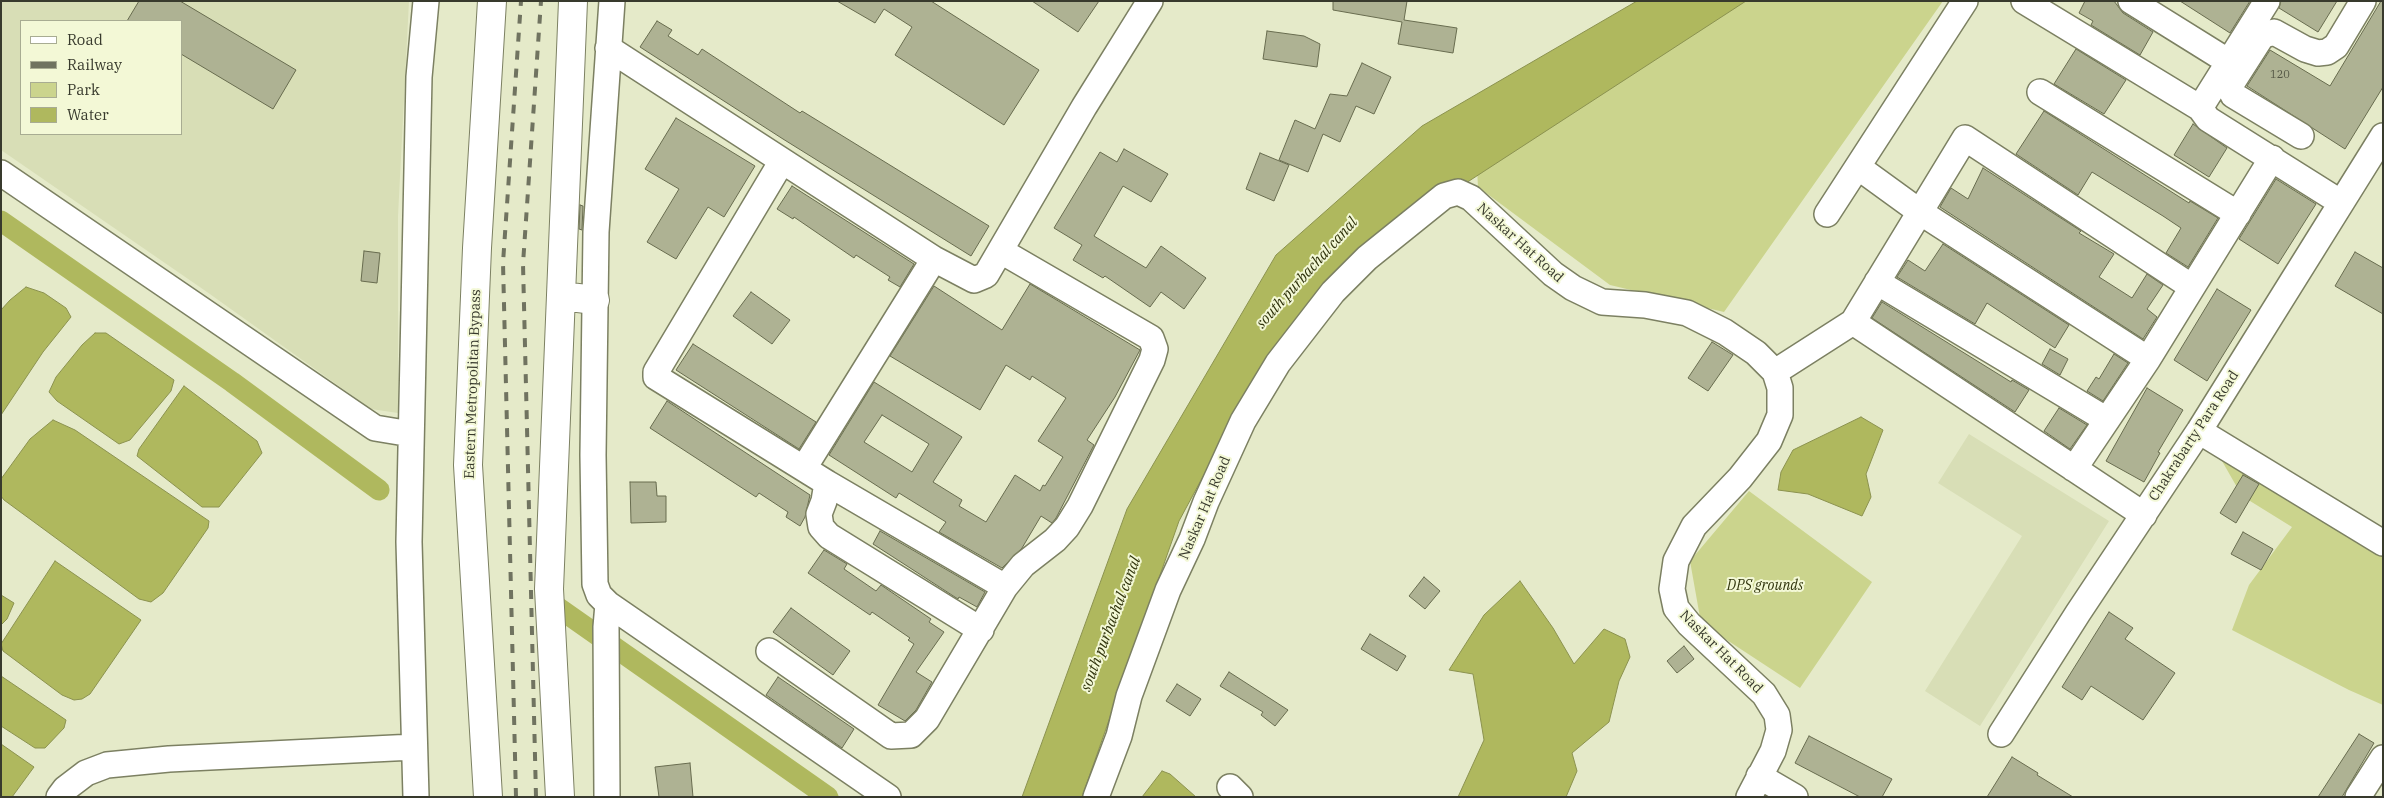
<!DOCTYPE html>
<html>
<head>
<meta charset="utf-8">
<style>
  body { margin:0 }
  #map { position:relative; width:2384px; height:798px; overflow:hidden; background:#e5eac9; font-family:"IBM Plex Serif",serif }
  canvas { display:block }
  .frame { position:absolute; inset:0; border:2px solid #383a2d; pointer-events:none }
  .legend { position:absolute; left:20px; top:20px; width:162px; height:115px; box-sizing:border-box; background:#f3f8d6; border:1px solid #a8ac92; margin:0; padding:6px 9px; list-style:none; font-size:15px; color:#383a2d }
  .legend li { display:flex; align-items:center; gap:10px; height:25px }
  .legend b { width:25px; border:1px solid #a8ac92 }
</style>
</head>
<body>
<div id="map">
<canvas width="2384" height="798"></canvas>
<div class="frame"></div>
<ul class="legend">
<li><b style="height:6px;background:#fff"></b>Road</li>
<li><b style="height:6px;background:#707360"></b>Railway</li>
<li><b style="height:14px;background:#cbd48d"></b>Park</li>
<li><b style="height:14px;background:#afb85e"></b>Water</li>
</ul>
</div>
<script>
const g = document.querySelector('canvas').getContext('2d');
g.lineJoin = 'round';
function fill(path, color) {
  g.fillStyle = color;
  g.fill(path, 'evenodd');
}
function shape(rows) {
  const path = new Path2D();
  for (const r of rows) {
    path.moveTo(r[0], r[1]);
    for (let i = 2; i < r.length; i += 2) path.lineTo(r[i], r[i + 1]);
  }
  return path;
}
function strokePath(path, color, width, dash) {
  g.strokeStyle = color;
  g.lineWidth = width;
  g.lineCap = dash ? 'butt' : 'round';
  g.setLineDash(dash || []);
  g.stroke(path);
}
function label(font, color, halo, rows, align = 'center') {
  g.font = font + ' "IBM Plex Serif",serif';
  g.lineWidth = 4;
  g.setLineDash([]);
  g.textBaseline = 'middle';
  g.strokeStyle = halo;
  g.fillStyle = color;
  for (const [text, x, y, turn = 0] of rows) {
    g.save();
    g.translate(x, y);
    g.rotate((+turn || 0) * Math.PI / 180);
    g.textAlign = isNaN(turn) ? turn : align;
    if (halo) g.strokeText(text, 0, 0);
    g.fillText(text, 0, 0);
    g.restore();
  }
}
const built = shape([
  [1,1,409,1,398,216,398,413,371,409,207,292,1,150],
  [21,21,181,21,181,134,21,134],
  [1969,434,2109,521,1980,726,1925,691,2022,536,1938,483]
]);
const green = shape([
  [1688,1,1943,1,1724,312,1610,285,1478,187,1475,132],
  [2218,454,2383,556,2383,705,2349,690,2232,630,2249,585,2292,527,2242,496],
  [1749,491,1872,582,1800,688,1701,623,1690,561]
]);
const water = shape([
  [1637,1,1746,1,1369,246,1262,367,1179,521,1082,797,1022,797,1127,509,1276,255,1422,126,1637,1],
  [26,287,44,293,66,308,71,317,43,352,1,415,1,310,10,300,26,287],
  [95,333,106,333,174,380,171,391,130,440,119,444,57,401,49,392,56,377,82,345,95,333],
  [184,386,257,441,262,453,219,507,202,507,137,456,139,449,184,386],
  [1861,417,1883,430,1866,474,1871,497,1862,516,1808,494,1778,490,1781,472,1793,450,1861,417],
  [53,420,75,430,209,521,208,528,163,593,151,602,139,599,4,500,1,496,1,479,30,439,53,420],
  [55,561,141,620,90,694,82,699,74,700,62,695,3,651,1,644,55,561],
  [1520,581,1553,628,1574,664,1604,629,1625,639,1630,657,1619,681,1609,722,1572,753,1577,771,1566,797,1458,797,1484,740,1473,674,1449,670,1484,615,1520,581],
  [1,595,14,603,7,619,1,625,1,595],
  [1,676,66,720,64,728,45,748,35,748,1,726,1,676],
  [1,744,34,767,12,797,1,797,1,744],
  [1162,771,1170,774,1196,797,1142,797,1162,771]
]);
const canal = shape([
  [1,221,232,382,379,490],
  [553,604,828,797]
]);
const building = shape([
  [139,1,180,1,296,70,273,109,181,54,181,21,127,21,139,1],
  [837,1,931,1,1039,70,1004,125,895,55,912,27,884,9,875,23,837,1],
  [1032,1,1099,1,1078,32,1032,1],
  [1333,1,1407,1,1404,20,1457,28,1453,53,1398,44,1402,22,1333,10,1333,1],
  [2085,1,2114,1,2123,13,2153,32,2140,55,2091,25,2093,21,2079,13,2085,1],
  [2180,1,2250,1,2230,33,2180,1],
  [2281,1,2337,1,2318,32,2279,8,2281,1],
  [2381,1,2383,1,2383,87,2345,149,2247,86,2270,50,2330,86,2381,1],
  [657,21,672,30,668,36,698,55,702,49,800,113,802,111,989,226,971,256,783,139,640,47,657,21],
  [1267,31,1304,36,1320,44,1317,67,1263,59,1267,31],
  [2076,49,2126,80,2104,114,2054,84,2076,49],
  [1362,63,1391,77,1374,114,1356,106,1340,142,1323,134,1308,172,1279,160,1295,120,1315,129,1330,94,1347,96,1362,63],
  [2044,111,2189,203,2190,201,2218,218,2188,267,2166,253,2181,228,2163,216,2092,172,2078,195,2016,154,2044,111],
  [676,118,755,166,724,217,708,207,676,259,647,242,679,189,645,169,676,118],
  [2193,124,2227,148,2209,177,2174,155,2193,124],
  [1124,149,1168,174,1151,202,1123,186,1094,236,1146,268,1161,246,1206,278,1184,309,1161,292,1150,307,1105,276,1103,278,1073,260,1082,245,1054,228,1100,152,1117,162,1124,149],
  [1260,153,1289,165,1274,201,1246,189,1260,153],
  [1983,168,2081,231,2079,233,2114,254,2099,277,2132,298,2147,274,2163,285,2147,309,2157,317,2143,339,1940,207,1951,188,1968,199,1983,168],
  [2276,179,2316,204,2278,264,2239,239,2276,179],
  [792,186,914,264,900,287,888,280,890,277,856,255,854,258,794,217,793,219,777,209,792,186],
  [580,205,583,206,582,230,579,229,580,205],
  [1943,244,2069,325,2055,348,1987,303,1975,324,1897,277,1908,260,1925,271,1943,244],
  [364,251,380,253,377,283,361,281,364,251],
  [2355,252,2383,268,2383,314,2335,286,2355,252],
  [1030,284,1140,350,1115,397,1087,440,1094,445,1056,518,1052,523,1041,516,1022,548,1002,568,939,532,946,522,899,493,896,498,829,455,874,382,962,437,933,482,962,500,959,506,986,522,1015,475,1040,491,1043,485,1045,486,1063,457,1038,441,1066,398,1032,376,1030,380,1006,365,980,410,890,356,934,286,1002,330,1030,284],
  [882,415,929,444,912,472,864,442,882,415],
  [2217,289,2251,310,2207,381,2174,360,2217,289],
  [751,292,790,320,772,344,733,316,751,292],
  [1882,302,2011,382,2012,380,2029,390,2015,412,1872,318,1882,302],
  [1712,342,1733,355,1708,391,1688,378,1712,342],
  [693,344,816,422,799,449,676,370,693,344],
  [2050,349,2068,359,2060,375,2042,364,2050,349],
  [2114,354,2128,363,2103,401,2087,391,2096,377,2099,379,2114,354],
  [2147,388,2183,410,2158,452,2160,453,2144,482,2106,461,2147,388],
  [667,401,810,495,805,517,800,526,786,517,788,512,759,493,756,497,650,428,667,401],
  [2059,408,2087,425,2070,449,2044,431,2059,408],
  [2243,475,2259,484,2236,523,2220,513,2243,475],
  [630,482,656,482,657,496,666,496,666,522,631,523,630,482],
  [880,531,985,592,977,607,959,597,958,599,873,544,880,531],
  [2243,532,2273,549,2261,570,2231,554,2243,532],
  [824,550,847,564,844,569,876,591,881,585,931,619,929,622,944,632,916,672,932,682,916,710,905,721,878,705,914,644,908,640,910,638,872,612,870,615,808,573,824,550],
  [1424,577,1440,591,1425,609,1409,596,1424,577],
  [791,608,850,651,833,675,773,632,791,608],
  [2109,612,2133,628,2125,639,2175,673,2143,720,2091,686,2082,700,2062,687,2109,612],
  [1370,634,1406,656,1397,671,1361,649,1370,634],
  [1684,646,1694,659,1677,673,1667,661,1684,646],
  [1229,672,1288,710,1275,726,1261,715,1263,712,1220,686,1229,672],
  [778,677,854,729,842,748,766,695,778,677],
  [1177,684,1201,699,1190,716,1166,701,1177,684],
  [2359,734,2374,743,2342,797,2318,797,2359,734],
  [1809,736,1892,779,1882,797,1860,797,1795,763,1809,736],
  [2012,757,2038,773,2037,775,2073,797,1987,797,2012,757],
  [690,763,693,797,659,797,655,767,690,763]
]);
const street = shape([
  [612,1,596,232,593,455,595,584,599,595,608,604,888,797],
  [2024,1,2200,108],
  [2131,1,2229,62],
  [2267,1,2200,108,2208,119,2340,202],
  [608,48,934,259,974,280,986,275,1084,107,1150,1],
  [2040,92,2238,214],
  [2301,136,2233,95,2230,86,2262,36,2274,32,2305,49,2318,53,2327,52,2336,46,2363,1],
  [782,161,656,372,656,377,827,483,824,501,819,514,821,527,829,536,981,630],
  [1858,167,1920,212,2148,359],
  [1,173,375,428,411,434],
  [1827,214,1965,1],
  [1877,282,2107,420],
  [1853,322,2144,515],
  [1775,372,1853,322,1965,138,2192,287],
  [2199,431,2383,543],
  [804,468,934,259],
  [2074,469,2148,359,2272,158],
  [827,483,1005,587],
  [769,651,891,736,911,735,927,719,1005,587,1023,565,1055,540,1067,527,1080,506,1152,360,1155,349,1151,338,1001,251],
  [2001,734,2078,613,2199,431,2383,136],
  [1759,776,1795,797],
  [1230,787,1240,797],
  [59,797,65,789,86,773,107,765,169,759,414,747],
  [416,797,409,542,419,77,426,1],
  [607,797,606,627,608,604],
  [1096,797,1119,736,1129,696,1168,590,1192,539,1206,502,1243,421,1278,363,1333,292,1367,258,1444,196,1458,192,1471,198,1553,274,1573,288,1602,302,1645,305,1687,313,1725,332,1756,353,1775,372,1780,388,1780,415,1769,441,1740,478,1694,526,1676,561,1672,589,1676,608,1689,624,1764,694,1777,715,1779,730,1773,751,1749,797],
  [2358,797,2383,758]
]);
const primary = shape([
  [561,296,595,300],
  [488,797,468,465,477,248,492,1],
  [560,797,549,589,573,1]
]);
const rail = shape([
  [516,797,503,263,521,1],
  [536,797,523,264,541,1]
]);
const numberNames = [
  ["120",2280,75]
];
const streetNames = [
  ["Naskar Hat Road",1520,243,42],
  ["Eastern Metropolitan Bypass",473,384,-88],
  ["Chakrabarty Para Road",2194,436,-57],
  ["Naskar Hat Road",1205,508,-67],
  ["Naskar Hat Road",1721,652,45]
];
const parkNames = [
  ["DPS grounds",1765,586]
];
const waterNames = [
  ["south purbachal canal",1307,273,-48],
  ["south purbachal canal",1111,624,-69]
];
fill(built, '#d8deb6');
fill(green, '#cbd48d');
fill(water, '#afb85e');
strokePath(water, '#8b924f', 1);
strokePath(canal, '#afb85e', 21);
fill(building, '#aeb293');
strokePath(building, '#686c4f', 1);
strokePath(street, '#7c8062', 28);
strokePath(primary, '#7c8062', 30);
strokePath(street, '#fff', 25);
strokePath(primary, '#fff', 28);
strokePath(rail, '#707360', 4, [9, 9]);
label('11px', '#565846', null, numberNames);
label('14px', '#383a2d', '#f3f8d6', streetNames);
label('italic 14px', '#2f330b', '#f3f8d6', parkNames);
label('italic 15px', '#30330c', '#f3f8d6', waterNames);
</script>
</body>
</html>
